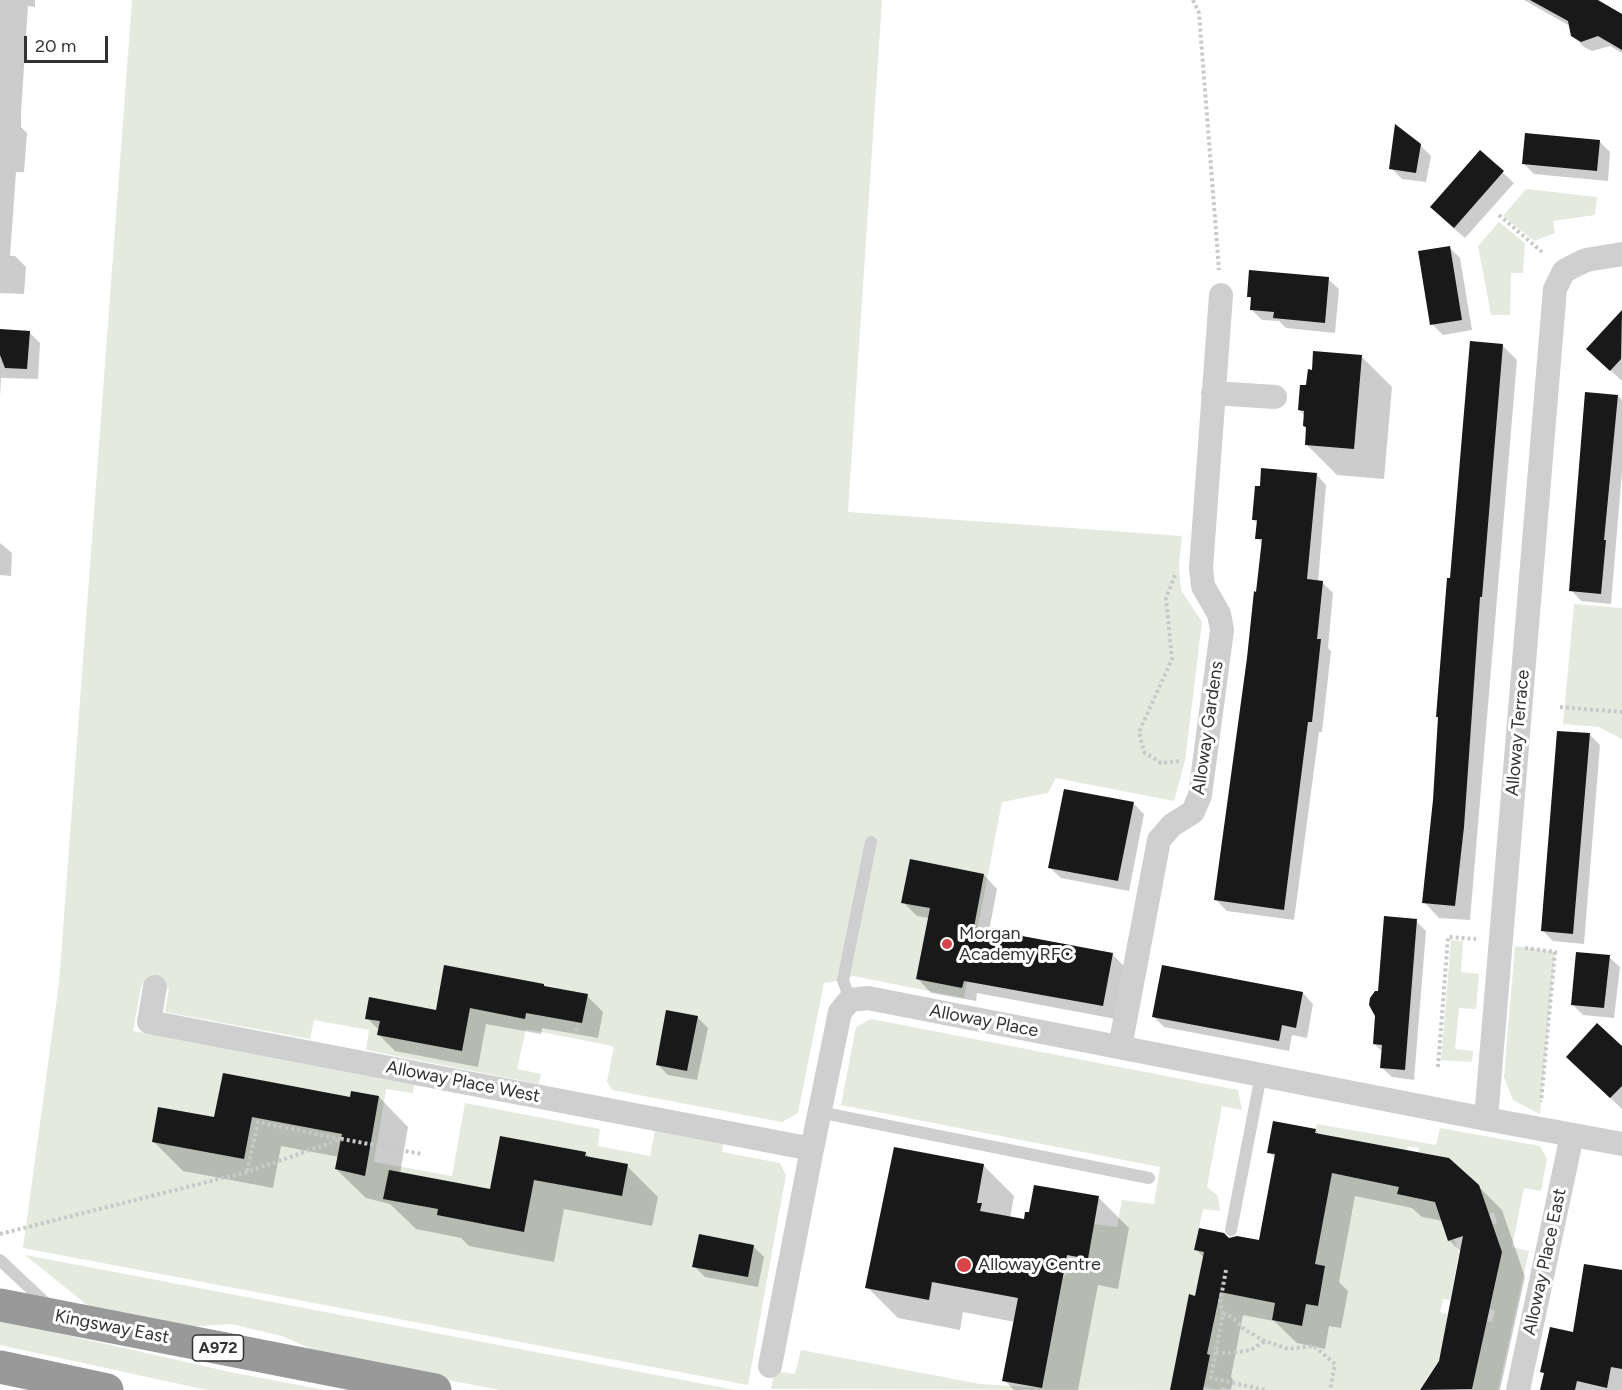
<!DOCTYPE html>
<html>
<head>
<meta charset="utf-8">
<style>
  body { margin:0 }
  #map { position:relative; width:1622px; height:1390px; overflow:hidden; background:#fff; font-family:Figtree,sans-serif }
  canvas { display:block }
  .scale { position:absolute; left:24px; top:36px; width:84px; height:27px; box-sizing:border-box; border:3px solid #323232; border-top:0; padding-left:8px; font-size:18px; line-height:21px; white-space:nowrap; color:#323232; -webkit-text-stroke:4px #fff; paint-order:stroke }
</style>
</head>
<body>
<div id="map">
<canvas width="1622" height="1390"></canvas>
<div class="scale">20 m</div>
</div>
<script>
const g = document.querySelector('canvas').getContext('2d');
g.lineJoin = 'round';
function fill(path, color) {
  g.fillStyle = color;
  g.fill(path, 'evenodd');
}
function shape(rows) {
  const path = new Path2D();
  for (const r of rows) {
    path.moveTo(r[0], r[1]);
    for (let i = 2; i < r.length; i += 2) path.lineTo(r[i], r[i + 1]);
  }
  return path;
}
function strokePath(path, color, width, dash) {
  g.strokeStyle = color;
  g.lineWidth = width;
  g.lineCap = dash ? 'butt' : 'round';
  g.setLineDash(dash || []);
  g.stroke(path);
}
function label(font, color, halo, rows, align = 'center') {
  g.font = font + ' Figtree,sans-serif';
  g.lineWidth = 6;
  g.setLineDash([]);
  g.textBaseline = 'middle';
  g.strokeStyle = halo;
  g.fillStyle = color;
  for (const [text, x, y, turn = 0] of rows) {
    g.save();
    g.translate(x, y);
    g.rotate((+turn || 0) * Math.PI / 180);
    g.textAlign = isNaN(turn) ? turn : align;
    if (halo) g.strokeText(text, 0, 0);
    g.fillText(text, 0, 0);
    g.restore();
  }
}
const green = shape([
  [132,0,882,0,848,512,1182,536,1179,566,1181,590,1202,622,1185,761,1174,801,1056,778,1048,793,1002,802,964,998,853,976,843,980,824,983,798,1113,782,1122,612,1090,607,1081,614,1047,607,1045,526,1029,517,1069,541,1074,539,1084,366,1050,369,1030,314,1020,310,1039,165,1012,169,988,142,983,133,1031,414,1085,413,1093,386,1089,374,1162,452,1176,465,1103,600,1129,598,1146,650,1156,655,1131,723,1144,722,1152,780,1163,786,1175,748,1385,23,1248,59,983],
  [1526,189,1597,197,1595,215,1553,221,1555,233,1534,241,1503,216],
  [1499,222,1525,243,1523,273,1511,273,1510,315,1491,315,1478,246],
  [1574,604,1622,608,1622,739,1599,727,1563,724],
  [1451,940,1463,941,1461,972,1479,974,1476,1009,1459,1008,1455,1049,1473,1051,1472,1062,1441,1060],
  [1515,946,1555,952,1540,1114,1513,1100,1504,1077],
  [871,1019,1238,1090,1242,1110,1222,1106,1207,1187,1218,1196,1220,1211,1203,1209,1194,1250,1204,1252,1202,1262,1231,1269,1227,1293,1275,1303,1272,1320,1301,1326,1305,1308,1299,1302,1318,1305,1325,1266,1315,1264,1332,1171,1344,1139,1315,1133,1317,1124,1436,1145,1440,1128,1540,1146,1547,1159,1541,1191,1524,1188,1512,1247,1529,1251,1498,1390,1467,1390,1472,1389,1487,1321,1492,1322,1495,1311,1490,1309,1502,1252,1493,1225,1497,1223,1494,1212,1489,1214,1449,1158,1418,1152,1419,1148,1408,1146,1407,1150,1368,1143,1399,1187,1398,1194,1411,1197,1430,1193,1449,1224,1443,1226,1448,1241,1454,1239,1459,1254,1450,1300,1443,1299,1440,1312,1448,1314,1439,1361,1419,1390,1233,1390,1221,1387,1220,1390,1199,1386,1203,1365,1208,1366,1210,1355,1207,1354,1214,1323,1214,1300,1190,1295,1170,1390,771,1389,774,1371,795,1374,801,1350,980,1384,1042,1388,1063,1277,1088,1259,1094,1224,1117,1227,1122,1200,1154,1204,1160,1167,841,1105,856,1027],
  [25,1255,735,1390,500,1390,332,1358,282,1336,231,1324,171,1328,92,1309],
  [0,1320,230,1372,324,1390,207,1390,0,1345]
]);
const shadow = shape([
  [0,0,35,0,35,7,28,6,21,112,21,127,27,133,24,172,16,172,10,256,15,256,26,267,24,294,0,293],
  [1524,0,1596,0,1622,15,1622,53,1610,46,1592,51,1584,47,1573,36,1570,26],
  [1599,141,1610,152,1608,181,1534,174,1524,164],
  [1420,145,1431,156,1426,182,1402,179,1391,168],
  [1480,152,1514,183,1465,238,1442,218],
  [1449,247,1460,258,1472,330,1443,335,1432,324],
  [1328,279,1339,289,1335,333,1286,328,1279,321,1262,320,1251,309,1252,300,1248,296],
  [1622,313,1622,380,1621,380,1588,349],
  [0,330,29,332,40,343,38,379,1,378,0,397],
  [1502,345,1517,360,1470,920,1439,918,1424,902,1434,800,1440,719,1437,717,1451,580],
  [1361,356,1392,387,1384,479,1337,475,1306,444,1307,429,1304,426,1305,416,1299,410],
  [1618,396,1622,400,1622,471,1611,604,1581,601,1571,590],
  [1316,474,1326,485,1318,582,1322,582,1333,593,1328,648,1331,651,1322,732,1319,732,1294,920,1227,911,1216,900,1263,544,1257,538,1258,524,1253,519],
  [0,543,12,553,11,576,0,575],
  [1590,735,1600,745,1584,944,1553,941,1542,930],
  [1134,804,1144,814,1129,891,1061,878,1050,868],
  [984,875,997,889,989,931,1112,954,1126,968,1116,1019,977,993,976,1001,931,993,918,979,929,918,917,916,903,902],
  [1416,921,1426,931,1414,1080,1392,1077,1381,1067,1383,1052,1374,1044,1379,992],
  [1609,957,1620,967,1614,1018,1583,1015,1572,1004],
  [543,985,546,988,587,996,603,1012,598,1038,542,1028,541,1034,486,1024,478,1067,395,1051,379,1035,380,1031,367,1018,437,1011],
  [1303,993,1313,1004,1307,1038,1292,1035,1289,1051,1164,1027,1154,1017],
  [697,1017,708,1028,697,1080,668,1075,658,1065],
  [1622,1048,1622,1109,1568,1057],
  [379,1097,408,1127,400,1174,491,1191,585,1153,590,1159,627,1166,658,1197,652,1226,564,1209,554,1262,469,1246,461,1238,416,1229,390,1204,366,1198,336,1169,339,1157,281,1146,273,1188,183,1171,153,1141,216,1119,351,1098],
  [1315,1130,1321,1136,1478,1186,1502,1210,1525,1277,1500,1390,1422,1390,1440,1362,1461,1252,1449,1240,1443,1221,1422,1217,1412,1208,1355,1196,1339,1282,1348,1291,1341,1328,1329,1326,1325,1349,1297,1343,1274,1321,1243,1315,1231,1377,1233,1380,1231,1390,1171,1390,1196,1297,1204,1258,1196,1249,1228,1240,1260,1242,1276,1159,1269,1152],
  [983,1165,1014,1196,1010,1218,1025,1221,1099,1198,1129,1228,1118,1289,1098,1285,1078,1390,1014,1390,1004,1380,1015,1322,963,1312,960,1330,898,1318,867,1287],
  [753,1246,764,1257,758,1287,705,1277,694,1266],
  [1622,1272,1622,1390,1542,1390,1545,1375,1542,1371]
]);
const building = shape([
  [1530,0,1598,0,1622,14,1622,50,1598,36,1581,42,1571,36,1568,21],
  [1395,124,1421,144,1416,173,1389,169],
  [1525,133,1600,140,1597,171,1522,164],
  [1480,150,1504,171,1454,228,1430,207],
  [1450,246,1462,320,1430,325,1418,251],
  [1249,270,1329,277,1325,323,1273,318,1274,312,1250,310,1251,297,1247,297],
  [1622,310,1621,359,1610,371,1586,349],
  [0,329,30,331,27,369,5,368,0,355],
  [1470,341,1503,344,1482,597,1480,597,1464,827,1455,906,1422,903,1433,800,1438,717,1436,717,1447,578,1450,578],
  [1313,351,1362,355,1354,449,1305,445,1306,427,1303,426,1304,411,1298,410,1299,397,1300,385,1306,385,1308,369,1312,370],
  [1585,392,1618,395,1604,540,1606,540,1601,594,1569,591],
  [1261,468,1317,473,1307,579,1323,581,1317,639,1321,639,1315,695,1312,722,1308,722,1284,910,1214,900,1247,658,1254,591,1256,592,1262,539,1255,539,1257,520,1252,520,1255,486,1260,486],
  [1557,731,1590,733,1573,934,1541,931],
  [1064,789,1134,802,1118,881,1048,868],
  [910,859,984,874,974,927,1113,953,1103,1006,964,981,962,988,916,979,930,908,901,903],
  [1384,916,1417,919,1405,1070,1380,1068,1382,1045,1373,1044,1375,1016,1369,1005,1370,998,1375,991,1378,991],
  [1576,952,1610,955,1604,1008,1571,1005],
  [444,965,544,984,544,986,588,994,582,1023,526,1013,525,1019,470,1008,462,1051,377,1035,380,1021,365,1019,369,997,436,1010],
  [1162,965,1303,992,1296,1028,1282,1025,1279,1041,1152,1017],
  [666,1010,698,1016,687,1071,656,1065],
  [1597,1023,1622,1046,1622,1086,1610,1098,1566,1057],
  [223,1073,350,1097,351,1091,379,1096,365,1176,335,1169,342,1134,252,1117,244,1159,152,1142,158,1107,214,1117],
  [1273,1121,1316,1129,1315,1133,1449,1158,1479,1185,1502,1252,1472,1389,1420,1390,1439,1361,1463,1236,1448,1241,1435,1202,1397,1194,1399,1187,1332,1173,1315,1264,1325,1266,1318,1306,1306,1304,1302,1326,1272,1320,1275,1303,1220,1292,1207,1354,1210,1355,1203,1390,1170,1390,1189,1294,1195,1296,1204,1252,1194,1250,1199,1228,1224,1233,1229,1238,1237,1236,1259,1240,1275,1154,1267,1153],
  [500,1136,586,1152,585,1156,628,1164,622,1196,534,1180,524,1232,437,1215,438,1209,383,1199,389,1170,490,1189],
  [894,1147,984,1164,977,1203,982,1203,980,1211,1024,1219,1025,1212,1029,1212,1034,1185,1099,1196,1088,1259,1067,1255,1042,1388,1002,1381,1018,1298,932,1282,929,1300,865,1288],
  [699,1234,754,1245,748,1277,692,1267],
  [1584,1264,1622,1270,1622,1369,1611,1367,1607,1388,1577,1381,1575,1390,1540,1390,1544,1373,1540,1372,1550,1327,1573,1332]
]);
const path = shape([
  [1193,0,1199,13,1219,270],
  [1499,215,1542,252],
  [1175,575,1166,598,1172,659,1139,732,1144,752,1161,763,1180,761],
  [1560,707,1622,712],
  [1525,948,1555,952,1541,1102],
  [576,1031,577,1026],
  [1438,1067,1448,937,1476,939],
  [247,1171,258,1122,340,1139],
  [0,1234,247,1172,342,1139,422,1154],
  [1226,1270,1220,1303,1223,1313,1211,1378,1265,1390],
  [1223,1313,1234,1319,1245,1330,1265,1341,1288,1349,1314,1346,1335,1364,1330,1390],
  [1216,1352,1231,1353,1251,1350,1265,1341]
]);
const lane = shape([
  [850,1000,843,980,871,842],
  [819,1112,1149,1178],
  [1231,1230,1261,1075],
  [0,1260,49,1306]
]);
const street = shape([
  [1622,254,1586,260,1564,271,1555,289,1486,1119,1622,1144],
  [1213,393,1275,397],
  [155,987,149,1022,812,1149],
  [1120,1047,1159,840,1172,825,1193,812,1200,795,1222,630,1219,614,1203,586,1201,568,1221,295],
  [770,1366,812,1149,840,1012,850,1000,868,998,1486,1119],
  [1518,1390,1572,1135]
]);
const highway = shape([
  [0,1305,435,1390],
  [0,1367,107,1390]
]);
const markers = [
  [947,944,6,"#d8444a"],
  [964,1265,8,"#d8444a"]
];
const shields = [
  [218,1348,51]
];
const shieldNames = [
  ["A972",218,1348]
];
const streetNames = [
  ["Alloway Gardens",1208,728,-82],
  ["Alloway Terrace",1518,733,-85],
  ["Alloway Place",984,1021,11],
  ["Alloway Place West",463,1082,11],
  ["Alloway Place East",1545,1262,-78],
  ["Kingsway East",112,1327,11]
];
const poiNames = [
  ["Morgan",959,934],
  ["Academy RFC",959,955],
  ["Alloway Centre",978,1265]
];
fill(green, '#e4eade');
fill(shadow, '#0003');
fill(building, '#191919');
strokePath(path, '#c9c9c9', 4, [3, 3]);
strokePath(lane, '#cfcfcf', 12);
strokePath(street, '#cfcfcf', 24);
strokePath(highway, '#999', 33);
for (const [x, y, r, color] of markers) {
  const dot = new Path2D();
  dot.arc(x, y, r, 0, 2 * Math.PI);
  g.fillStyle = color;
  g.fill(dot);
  strokePath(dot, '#fff', 2);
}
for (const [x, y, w] of shields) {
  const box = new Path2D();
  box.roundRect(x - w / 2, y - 13, w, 26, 4.5);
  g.fillStyle = '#fff';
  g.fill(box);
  strokePath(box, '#323232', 1.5);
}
label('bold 16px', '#323232', null, shieldNames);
label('18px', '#323232', '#fff', streetNames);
label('18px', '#323232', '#fff', poiNames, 'left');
</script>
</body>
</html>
